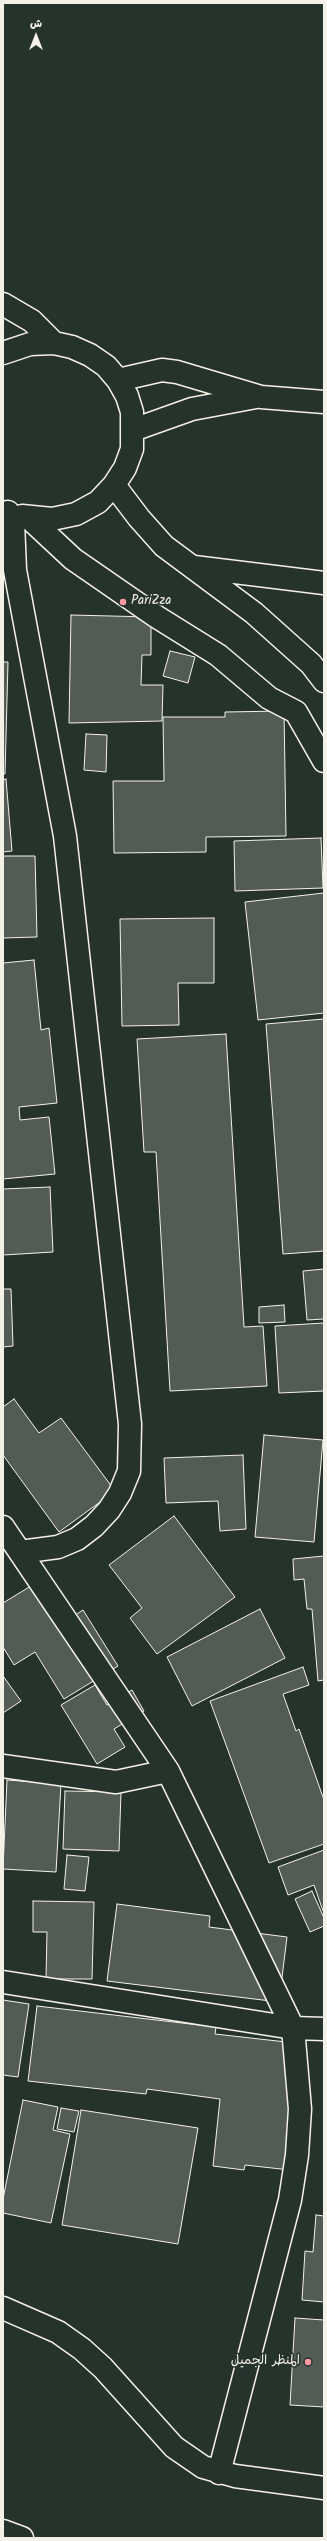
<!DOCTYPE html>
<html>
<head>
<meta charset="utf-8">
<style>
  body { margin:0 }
  #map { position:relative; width:327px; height:2541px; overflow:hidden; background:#26332d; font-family:Kalam,"Playpen Sans Arabic",sans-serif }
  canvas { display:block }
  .frame { position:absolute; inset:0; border:4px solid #f4f1e8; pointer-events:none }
  .north { position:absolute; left:16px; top:16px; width:40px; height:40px; -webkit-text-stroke:3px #26332d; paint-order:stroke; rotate:0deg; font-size:11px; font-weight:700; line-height:16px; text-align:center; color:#f4f1e8 }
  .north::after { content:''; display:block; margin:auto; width:14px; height:18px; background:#f4f1e8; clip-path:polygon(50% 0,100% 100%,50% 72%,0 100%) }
</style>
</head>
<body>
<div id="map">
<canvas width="327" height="2541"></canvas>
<div class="frame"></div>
<div class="north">ش</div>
</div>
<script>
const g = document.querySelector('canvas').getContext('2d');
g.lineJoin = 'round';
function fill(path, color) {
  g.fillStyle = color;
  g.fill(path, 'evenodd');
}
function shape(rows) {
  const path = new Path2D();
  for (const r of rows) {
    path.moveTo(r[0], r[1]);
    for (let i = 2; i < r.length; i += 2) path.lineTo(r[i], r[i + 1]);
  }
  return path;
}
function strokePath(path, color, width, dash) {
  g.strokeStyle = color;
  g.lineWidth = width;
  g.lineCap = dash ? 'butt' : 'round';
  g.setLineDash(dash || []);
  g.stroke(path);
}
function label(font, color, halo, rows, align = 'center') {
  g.font = font + ' Kalam,"Playpen Sans Arabic",sans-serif';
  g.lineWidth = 3;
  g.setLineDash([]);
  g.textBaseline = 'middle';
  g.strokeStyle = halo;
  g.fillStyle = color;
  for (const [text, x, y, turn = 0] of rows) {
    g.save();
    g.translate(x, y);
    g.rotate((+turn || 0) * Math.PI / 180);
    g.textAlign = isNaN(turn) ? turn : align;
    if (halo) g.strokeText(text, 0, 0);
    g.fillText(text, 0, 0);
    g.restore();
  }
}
const building = shape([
  [71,615,151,617,151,655,142,655,141,685,163,685,162,721,69,723,71,615],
  [170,651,195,657,188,683,163,676,170,651],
  [3,662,8,662,5,774,3,774,3,662],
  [284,711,286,836,206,837,206,852,114,853,113,781,164,781,163,717,225,717,225,712,284,711],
  [86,734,107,735,106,772,84,770,86,734],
  [6,779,12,851,3,852,3,780,6,779],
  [321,838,323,888,235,891,234,841,321,838],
  [3,856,35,856,37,937,3,938,3,856],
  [324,893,324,1013,258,1020,245,902,324,893],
  [214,918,214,983,178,983,179,1025,122,1026,120,919,214,918],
  [34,960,41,1030,49,1028,57,1103,19,1107,20,1120,49,1117,55,1174,3,1179,3,963,34,960],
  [324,1019,324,1251,283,1254,266,1024,324,1019],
  [226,1034,244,1327,263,1326,267,1386,170,1391,156,1152,144,1152,137,1039,226,1034],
  [50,1187,53,1252,3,1255,3,1189,50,1187],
  [324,1269,324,1319,307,1320,303,1271,324,1269],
  [3,1289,11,1289,13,1346,3,1347,3,1289],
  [284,1305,285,1322,259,1323,259,1307,284,1305],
  [324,1323,324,1391,279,1393,275,1326,324,1323],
  [14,1399,39,1433,61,1418,115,1491,59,1532,3,1455,3,1407,14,1399],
  [264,1435,323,1440,314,1542,255,1537,264,1435],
  [243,1455,246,1529,220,1531,218,1501,166,1503,164,1458,243,1455],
  [174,1516,235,1597,157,1654,130,1618,142,1608,109,1565,174,1516],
  [324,1556,324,1680,318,1681,312,1609,307,1609,304,1579,294,1580,293,1559,324,1556],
  [49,1575,74,1616,83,1610,118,1666,64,1699,35,1652,14,1665,3,1647,3,1603,49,1575],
  [260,1609,285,1658,192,1706,167,1657,260,1609],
  [303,1667,309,1685,283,1694,296,1731,299,1729,324,1800,324,1844,269,1863,210,1701,303,1667],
  [3,1676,21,1701,3,1713,3,1676],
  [95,1685,107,1705,132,1690,144,1711,114,1729,125,1747,97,1764,61,1705,95,1685],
  [7,1780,61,1784,56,1872,3,1869,7,1780],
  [65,1791,121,1792,119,1851,63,1849,65,1791],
  [324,1850,324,1911,323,1911,314,1885,288,1895,278,1867,324,1850],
  [67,1855,89,1857,85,1891,64,1889,67,1855],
  [312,1891,324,1918,324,1926,310,1932,295,1899,312,1891],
  [33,1901,94,1902,92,1979,46,1979,47,1932,33,1932,33,1901],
  [117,1904,210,1916,209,1927,287,1937,279,2002,107,1981,117,1904],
  [3,2000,29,2004,18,2077,3,2075,3,2000],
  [37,2006,216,2027,215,2034,304,2044,290,2170,245,2165,244,2170,213,2166,220,2099,147,2089,146,2094,28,2081,37,2006],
  [23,2100,58,2107,53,2130,70,2134,51,2223,3,2213,3,2199,23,2100],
  [61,2108,79,2111,74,2132,57,2129,61,2108],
  [81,2110,198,2128,178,2244,62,2225,81,2110],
  [316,2215,324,2216,324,2302,302,2300,305,2251,313,2252,316,2215],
  [295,2318,324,2320,324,2407,290,2405,295,2318]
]);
const minor = shape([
  [3,304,32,321,54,343],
  [3,353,30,344,54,343,72,347,90,355,106,366,118,380,127,396,132,412,132,449,125,468,114,485,98,502,76,514,52,519,22,516],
  [118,380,162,370,177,372,261,397,324,402],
  [133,430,192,409,256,397],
  [114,485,139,518,164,546,254,613,311,664,324,681],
  [8,512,13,522,15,570,65,836,130,1424,129,1471,120,1493,109,1510,94,1526,77,1539,58,1547,20,1552],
  [29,518,73,559,157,617,218,655,269,698,296,712,324,761],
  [194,567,324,583],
  [3,1527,168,1771,293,2028,300,2109,297,2155,290,2200,219,2473],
  [3,1766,116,1782,168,1771],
  [3,1982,293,2028,324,2029],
  [3,2308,58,2332,82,2349,103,2368,174,2447,203,2467,235,2476,324,2488]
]);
const highway = shape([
  [3,2531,22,2538]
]);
const markers = [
  [123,602,4,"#ff9aa2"],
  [308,2362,4,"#ff9aa2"]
];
const poiNames = [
  ["PariZza",131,602],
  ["المنظر الجميل",300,2362,"right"]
];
fill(building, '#525c55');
strokePath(building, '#f4f1e8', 1);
strokePath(minor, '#f4f1e8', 25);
strokePath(highway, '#f4f1e8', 25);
strokePath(minor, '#26332d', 22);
strokePath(highway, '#26332d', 22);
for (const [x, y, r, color] of markers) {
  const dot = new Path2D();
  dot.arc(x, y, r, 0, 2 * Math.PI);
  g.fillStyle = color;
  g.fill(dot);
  strokePath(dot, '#26332d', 1.5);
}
label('13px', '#f4f1e8', '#26332d', poiNames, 'left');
</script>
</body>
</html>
